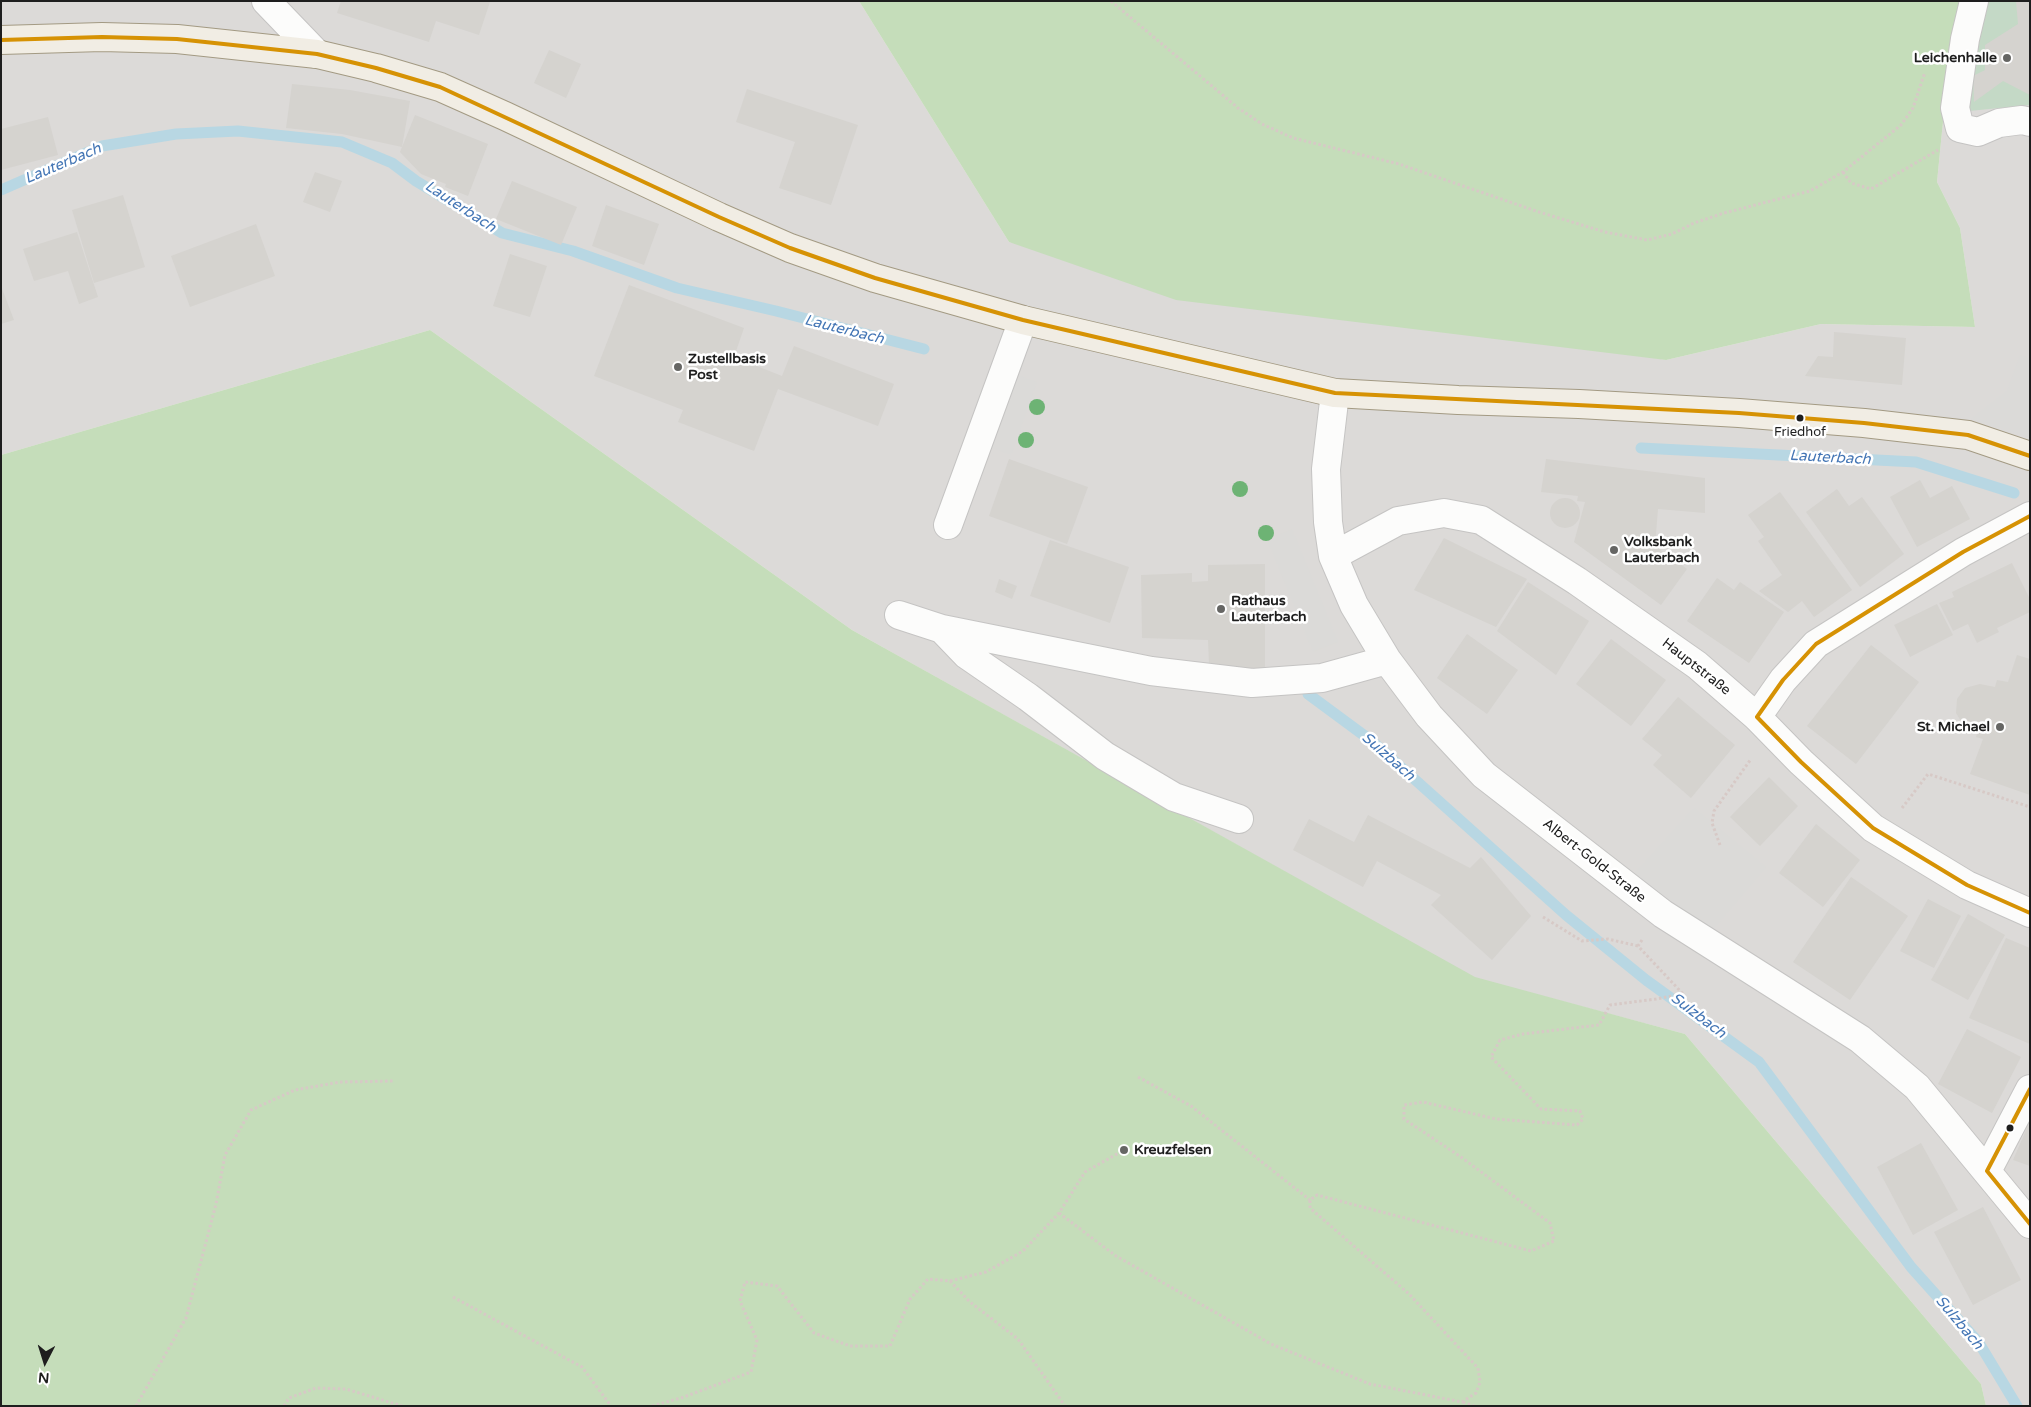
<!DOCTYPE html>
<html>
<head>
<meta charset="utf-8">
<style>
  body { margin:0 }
  #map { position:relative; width:2031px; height:1407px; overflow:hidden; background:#edebe7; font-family:"Varela Round",sans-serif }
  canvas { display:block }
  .frame { position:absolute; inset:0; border:2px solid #1e1e1e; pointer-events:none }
  .north { position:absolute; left:20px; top:1337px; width:50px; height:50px; -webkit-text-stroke:4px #fff; paint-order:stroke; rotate:185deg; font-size:14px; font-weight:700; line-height:20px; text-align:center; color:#1e1e1e }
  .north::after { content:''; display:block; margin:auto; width:18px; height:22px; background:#1e1e1e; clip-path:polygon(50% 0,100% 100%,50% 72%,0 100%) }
</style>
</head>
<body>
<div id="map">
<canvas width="2031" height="1407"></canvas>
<div class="frame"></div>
<div class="north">N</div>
</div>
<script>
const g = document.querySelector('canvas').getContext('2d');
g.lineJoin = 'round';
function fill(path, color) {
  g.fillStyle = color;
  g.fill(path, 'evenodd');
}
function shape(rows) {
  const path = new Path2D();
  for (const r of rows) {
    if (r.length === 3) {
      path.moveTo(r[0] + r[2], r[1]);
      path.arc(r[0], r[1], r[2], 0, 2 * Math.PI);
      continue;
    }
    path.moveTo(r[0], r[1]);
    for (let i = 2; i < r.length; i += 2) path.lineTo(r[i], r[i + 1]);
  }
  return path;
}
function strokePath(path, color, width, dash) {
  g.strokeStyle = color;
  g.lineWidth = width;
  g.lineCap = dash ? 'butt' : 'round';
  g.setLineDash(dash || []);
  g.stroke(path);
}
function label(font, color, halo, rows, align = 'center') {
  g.font = font + ' "Varela Round",sans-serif';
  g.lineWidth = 5;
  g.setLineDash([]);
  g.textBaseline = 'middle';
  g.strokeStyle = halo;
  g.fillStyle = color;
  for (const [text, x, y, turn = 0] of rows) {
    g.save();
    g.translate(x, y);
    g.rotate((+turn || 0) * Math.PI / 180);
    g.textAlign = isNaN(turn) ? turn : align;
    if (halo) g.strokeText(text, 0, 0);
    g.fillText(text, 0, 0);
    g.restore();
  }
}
const residential = shape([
  [1,1,859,1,1009,242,1666,360,1821,324,1975,327,1960,228,1937,182,1948,71,1960,1,2030,1,2030,1406,1986,1406,1981,1384,1685,1034,1475,978,852,630,430,330,1,455]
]);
const religious = shape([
  [2020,355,2030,358,2030,438,1971,419,2007,391],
  [1015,374,1037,382,1011,455,989,447],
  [1292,529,1338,642,1313,652,1267,539],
  [1694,808,1766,867,1704,940,1625,884]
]);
const forest = shape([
  [859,1,1960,1,1948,71,1937,182,1960,228,1975,327,1821,324,1666,360,1176,300,1009,242],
  [430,330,852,630,1475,977,1685,1034,1981,1384,1986,1406,1,1406,1,455]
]);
const cemetery = shape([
  [1985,1,2030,1,2030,105,1969,111,1971,83]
]);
const stream = shape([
  [1,190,102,146,176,134,238,131,342,142,392,163,416,181,502,233,573,251,677,288,776,311,924,349],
  [1641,448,1916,462,2014,493],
  [1308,694,1373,742,1566,915,1646,980,1759,1062,1911,1267,1979,1343,2017,1406]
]);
const building = shape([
  [341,1,487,1,490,2,479,35,436,21,429,42,337,13],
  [2016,1,2030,1,2030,95,2003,81,1974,102,1973,76,1985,70,1985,45,2018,24],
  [549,50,581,64,566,98,534,83],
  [292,84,350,90,410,101,402,147,342,134,286,128],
  [747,89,858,125,831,205,779,188,795,142,736,122],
  [415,115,488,144,468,196,445,187,446,184,421,174,400,152],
  [48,117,58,155,1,170,1,129],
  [315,172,342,181,330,212,303,202],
  [512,181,577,207,561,245,496,219],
  [123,195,145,267,94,283,72,210],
  [606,205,659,224,644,265,592,246],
  [256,224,275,276,190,307,171,256],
  [77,232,98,297,79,304,68,271,34,281,23,249],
  [510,254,547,266,530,317,493,306],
  [629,285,744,328,734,357,782,376,794,346,894,384,878,426,778,389,754,451,678,422,683,410,594,376],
  [1,286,14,320,1,324],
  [1834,332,1906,338,1902,385,1805,376,1818,356,1833,357],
  [1009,459,1088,487,1067,544,989,516],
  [1546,459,1705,478,1705,513,1658,509,1655,546,1687,569,1661,605,1574,542,1585,502,1577,501,1578,496,1541,492],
  [1920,480,1930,498,1952,486,1970,519,1917,547,1890,497],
  [1837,489,1849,506,1862,497,1904,554,1860,587,1806,512],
  [1780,492,1852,590,1814,617,1802,601,1788,612,1759,591,1782,575,1758,541,1764,537,1748,515],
  [1565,513,15],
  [1444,538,1527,579,1496,627,1414,590],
  [1050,540,1129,567,1110,623,1030,596],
  [2012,563,2030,599,2030,612,1997,628,1999,632,1977,643,1968,624,1953,631,1939,603,1954,597,1952,592],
  [1265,564,1265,670,1209,665,1208,640,1142,638,1141,575,1192,573,1192,582,1208,581,1208,565],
  [1717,578,1734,590,1740,582,1784,612,1749,663,1687,621],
  [999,579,1017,586,1012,599,995,592],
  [1528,582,1589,621,1556,675,1497,631],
  [1937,604,1953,635,1910,657,1894,625],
  [1467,634,1518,670,1487,714,1437,678],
  [1611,639,1666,680,1631,726,1576,684],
  [1871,645,1919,682,1856,764,1807,726],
  [2017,655,2030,659,2030,795,1970,774,1983,739,1976,737,1978,730,1962,723,1956,713,1957,699,1965,688,1980,684,1995,687,1997,680,2008,682],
  [1678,697,1735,745,1691,798,1653,765,1662,755,1642,739],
  [1769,777,1798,806,1760,846,1730,817],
  [1368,815,1470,868,1481,857,1531,916,1492,960,1431,905,1441,895,1377,861,1363,887,1293,850,1309,819,1354,842],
  [1816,824,1860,860,1823,907,1779,873],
  [1851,877,1908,916,1850,1000,1793,962],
  [1928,899,1961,916,1934,968,1900,951],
  [1968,914,2005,935,1968,1000,1931,980],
  [2006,938,2030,948,2030,1044,1969,1018],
  [1967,1029,2021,1057,1992,1113,1938,1084],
  [2030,1121,2030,1166,2013,1160],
  [1921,1143,1958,1210,1913,1235,1877,1167],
  [1983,1207,2021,1280,1973,1305,1934,1232]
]);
const path = shape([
  [1111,1,1238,108,1262,124,1293,138,1399,164,1539,212,1605,232,1647,240,1672,234,1694,223,1724,213,1810,191,1843,172,1901,125,1913,108,1925,72],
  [1843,172,1851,183,1871,189,1938,150],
  [1902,808,1928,774,2030,807],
  [1720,845,1712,823,1714,811,1751,759],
  [1543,917,1582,941,1608,939,1638,946],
  [1642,940,1638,946,1683,994],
  [1138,1077,1191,1106,1310,1200],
  [1059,1213,1116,1256,1271,1344,1370,1384,1462,1402,1476,1393,1480,1382,1478,1368,1409,1294,1310,1208,1310,1200,1317,1195,1531,1251,1554,1241,1550,1223,1461,1157,1404,1119,1404,1105,1423,1102,1496,1119,1577,1125,1583,1119,1580,1111,1541,1109,1491,1057,1500,1040,1523,1034,1599,1025,1610,1005,1656,999,1683,994],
  [950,1281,970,1302,1018,1339,1065,1406],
  [453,1297,582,1367,611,1406],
  [1463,1402,1474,1406],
  [136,1406,186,1318,216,1204,225,1155,251,1110,295,1090,340,1082,394,1081],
  [284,1406,289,1398,316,1388,346,1389,402,1406],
  [652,1406,684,1397,751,1372,757,1340,740,1301,745,1282,777,1286,814,1333,850,1346,890,1346,910,1299,928,1279,950,1281,986,1272,1023,1251,1059,1213,1085,1172,1124,1150]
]);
const minor = shape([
  [266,1,317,54],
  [1974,1,1965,39,1955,108,1960,128,1978,132,1999,123,2022,120,2030,122],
  [1335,393,1326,469,1328,522,1333,556,1354,605,1387,660,1429,716,1484,775,1663,914,1860,1039,1917,1087,2030,1224],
  [948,525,1023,320],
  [1333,556,1398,521,1444,513,1481,520,1577,581,1697,665,1757,717,1801,762,1873,828,1967,885,2030,913],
  [899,615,942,629,1151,671,1252,683,1322,678,1387,660],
  [942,629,967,655,1028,697,1105,756,1174,797,1239,819],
  [1757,717,1783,680,1816,644,1963,552,2030,516],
  [1987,1171,2030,1089]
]);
const major = shape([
  [1,40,102,37,177,39,317,54,376,68,440,87,505,116,719,217,790,248,875,278,1023,320,1335,393,1458,400,1579,404,1739,413,1864,423,1968,435,2030,456]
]);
const bus1 = shape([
  [1,40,102,37,177,39,317,54,376,68,440,87,719,217,790,248,875,278,1023,320,1335,393,1739,413,1864,423,1968,435,2030,456],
  [2030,516,1963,552,1816,644,1783,680,1757,717,1801,762,1873,828,1967,885,2030,913],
  [2030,1089,1987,1171,2030,1224]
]);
const trees = [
  [1037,407],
  [1026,440],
  [1240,489],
  [1266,533]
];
const markers = [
  [2007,58,5,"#666664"],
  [678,367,5,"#666664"],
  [1800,418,4.5,"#1e1e1e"],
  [1614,550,5,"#666664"],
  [1221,609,5,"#666664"],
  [2000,727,5,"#666664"],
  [2010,1128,4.5,"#1e1e1e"],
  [1124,1150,5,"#666664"]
];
const busNames = [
  ["Friedhof",1800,433]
];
const poiNames = [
  ["Leichenhalle",1997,58,"right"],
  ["Zustellbasis",688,359],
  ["Post",688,375],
  ["Volksbank",1624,542],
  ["Lauterbach",1624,558],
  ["Rathaus",1231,601],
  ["Lauterbach",1231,617],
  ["St. Michael",1990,727,"right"],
  ["Kreuzfelsen",1134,1150]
];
const streetNames = [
  ["Hauptstraße",1696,667,38],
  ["Albert-Gold-Straße",1594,861,38]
];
const waterNames = [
  ["Lauterbach",63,164,-23],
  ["Lauterbach",460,207,33],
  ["Lauterbach",844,330,14],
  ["Lauterbach",1830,458,3],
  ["Sulzbach",1388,757,41],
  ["Sulzbach",1698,1016,37],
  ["Sulzbach",1959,1323,50]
];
fill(residential, '#dcdad8');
fill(religious, '#dbdad8');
fill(forest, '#c5ddba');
fill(cemetery, '#c4d9c6');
strokePath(stream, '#b8d7e3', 11);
fill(building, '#d5d3cf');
strokePath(minor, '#c5c4c3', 30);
strokePath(major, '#a39a83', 30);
strokePath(path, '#d7c9c6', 3, [2.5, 2.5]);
strokePath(minor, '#fcfcfb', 28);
strokePath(major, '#f1ede4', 28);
strokePath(bus1, '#d69204', 4);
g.fillStyle = '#6db374';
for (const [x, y] of trees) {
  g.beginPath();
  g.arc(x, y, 8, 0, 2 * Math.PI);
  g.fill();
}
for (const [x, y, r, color] of markers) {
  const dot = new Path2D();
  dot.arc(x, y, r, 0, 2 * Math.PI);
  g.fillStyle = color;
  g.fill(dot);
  strokePath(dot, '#fff', 2);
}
label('13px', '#1e1e1e', '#fff', busNames);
label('bold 14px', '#1e1e1e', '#fff', poiNames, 'left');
label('14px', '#1e1e1e', '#fff', streetNames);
label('italic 15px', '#4476b5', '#fff', waterNames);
</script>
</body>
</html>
